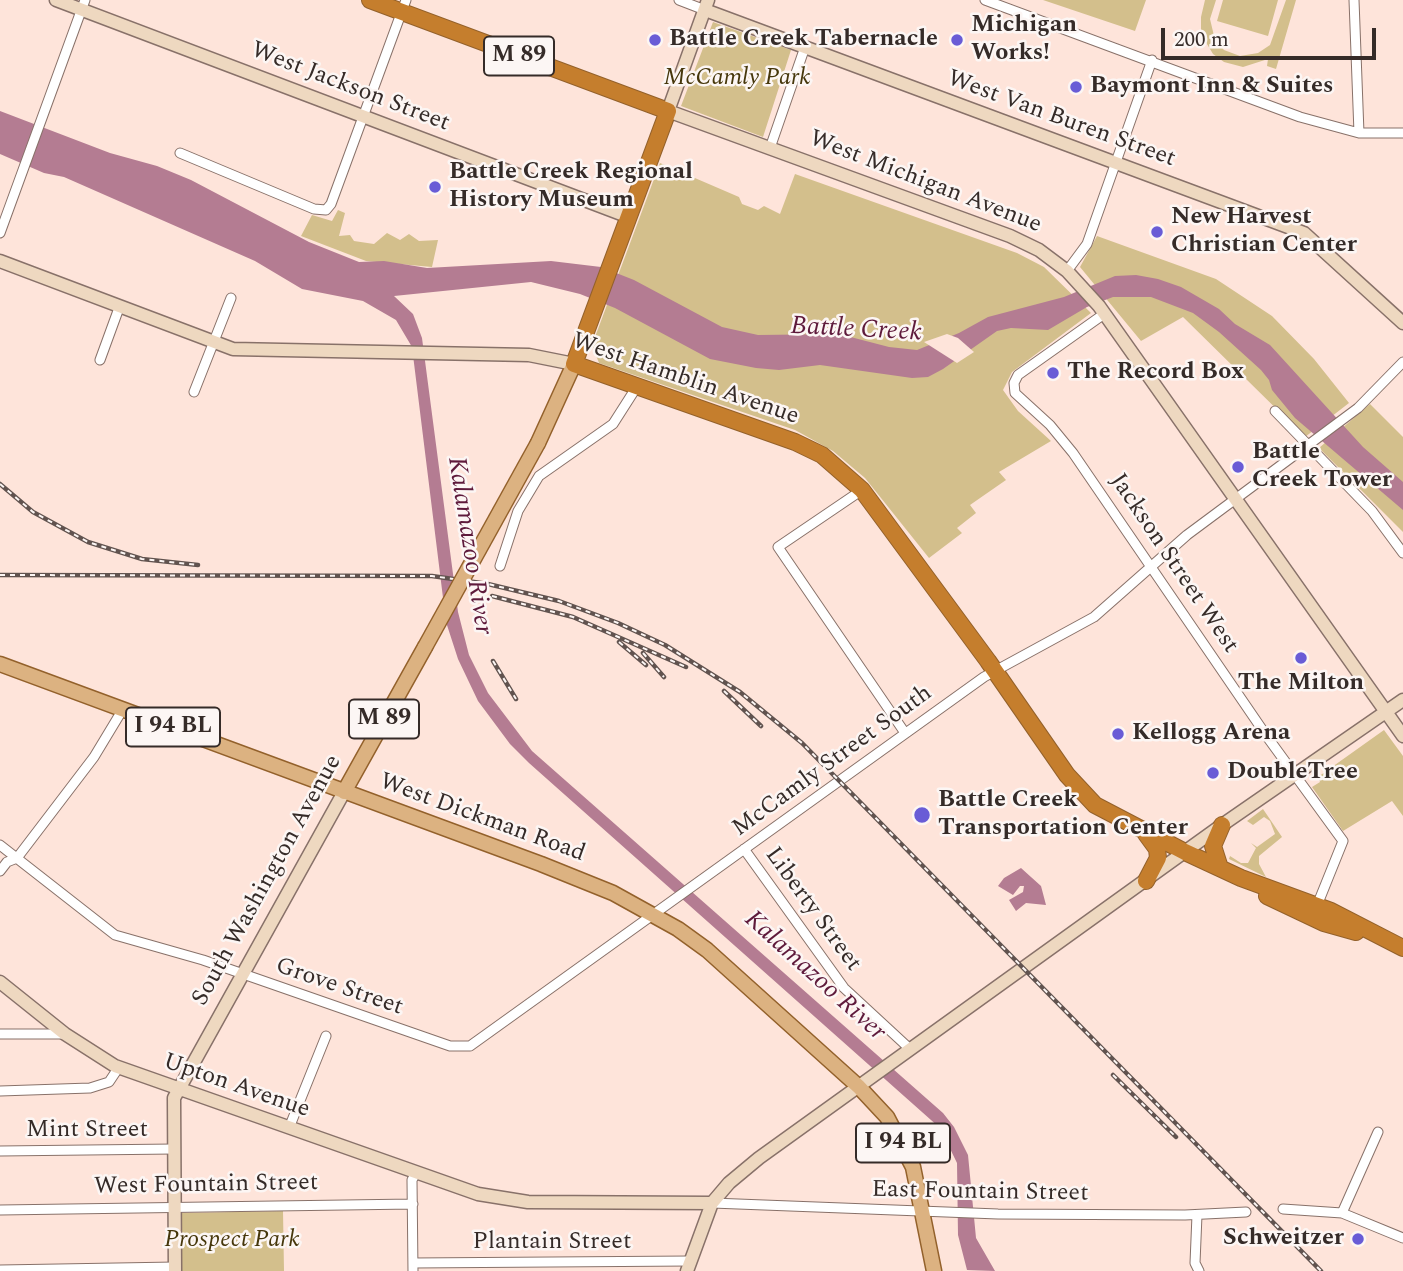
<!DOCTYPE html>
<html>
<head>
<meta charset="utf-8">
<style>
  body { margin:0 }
  #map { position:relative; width:1403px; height:1271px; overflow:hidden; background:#fee4da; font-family:Spectral,serif }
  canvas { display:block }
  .scale { position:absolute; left:1161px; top:28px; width:215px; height:32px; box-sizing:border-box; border:4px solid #352b28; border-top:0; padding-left:9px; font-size:21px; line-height:24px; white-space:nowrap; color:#352b28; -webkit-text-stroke:5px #fcf6f4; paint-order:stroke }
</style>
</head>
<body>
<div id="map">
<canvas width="1403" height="1271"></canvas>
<div class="scale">200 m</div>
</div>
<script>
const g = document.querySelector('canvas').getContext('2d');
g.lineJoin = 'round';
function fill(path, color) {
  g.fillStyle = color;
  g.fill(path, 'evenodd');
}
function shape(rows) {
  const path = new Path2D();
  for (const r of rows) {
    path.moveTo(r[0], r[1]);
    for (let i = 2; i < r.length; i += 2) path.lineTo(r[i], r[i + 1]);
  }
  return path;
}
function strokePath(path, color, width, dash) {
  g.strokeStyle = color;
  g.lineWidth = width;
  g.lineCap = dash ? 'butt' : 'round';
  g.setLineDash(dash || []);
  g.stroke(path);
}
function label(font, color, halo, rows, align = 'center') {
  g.font = font + ' Spectral,serif';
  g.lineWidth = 5;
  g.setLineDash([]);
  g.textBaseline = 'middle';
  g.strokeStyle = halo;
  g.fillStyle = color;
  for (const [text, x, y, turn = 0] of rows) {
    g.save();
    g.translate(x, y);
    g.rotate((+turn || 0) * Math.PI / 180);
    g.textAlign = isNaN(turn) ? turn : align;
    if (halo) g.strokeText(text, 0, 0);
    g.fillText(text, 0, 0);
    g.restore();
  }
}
const green = shape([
  [1043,0,1146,0,1135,31],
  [1205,0,1216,0,1210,19,1215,40,1224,50,1240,56,1258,53,1270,45,1286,0,1296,0,1276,69,1267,66,1268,59,1243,67,1224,62,1213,54,1201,34,1201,17],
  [1223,0,1278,0,1268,36,1217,21],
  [713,22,791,50,763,137,681,106],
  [660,163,739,197,742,204,758,210,764,206,780,214,795,174,1017,253,1044,267,1091,313,1012,372,1003,390,1018,411,1051,441,999,472,1006,480,970,505,976,513,957,528,962,533,929,558,865,478,833,451,795,430,599,363,592,345],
  [338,210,345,213,339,236,350,235,354,241,374,244,387,233,400,240,409,234,419,241,438,240,432,267,366,261,301,236,312,215,332,221],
  [1097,236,1216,279,1272,316,1314,359,1349,403,1305,437,1183,317,1141,341,1080,267],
  [1370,404,1403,437,1403,532,1319,448],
  [1384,730,1403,756,1403,816,1392,801,1343,831,1312,787,1320,782,1318,777],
  [1263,809,1282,837,1259,856,1259,864,1266,877,1229,859,1230,856,1241,863,1248,863,1256,848,1251,843,1257,847,1275,834,1270,821,1264,817,1253,825,1247,821],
  [283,1211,284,1271,180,1271,182,1213]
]);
const water = shape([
  [0,111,110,153,157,166,191,180,309,242,359,262,384,261,427,268,551,261,601,267,634,280,722,327,758,335,839,334,889,347,917,350,959,333,988,317,1064,297,1115,276,1136,275,1158,279,1181,287,1219,309,1235,324,1270,345,1363,447,1403,482,1403,510,1295,418,1272,390,1269,380,1261,370,1219,332,1193,313,1151,297,1113,297,1087,307,1048,330,1011,328,997,331,943,369,928,377,912,378,820,365,779,370,756,368,710,359,615,308,580,294,531,282,394,296,413,314,422,338,458,612,469,655,488,693,532,751,943,1113,954,1127,968,1155,976,1238,995,1271,967,1270,958,1235,957,1163,940,1128,529,763,510,744,478,701,458,659,446,622,412,347,396,320,363,301,302,289,255,261,64,177,44,173,0,154],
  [1021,868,1041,886,1046,905,1026,903,1016,911,1009,900,1023,892,1024,886,1020,886,1013,895,998,886,1004,878]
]);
const pier = shape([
  [947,334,958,338,974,352,957,363,924,342]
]);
const street = shape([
  [679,0,705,10],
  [985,0,1300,117,1359,133,1403,133],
  [1354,0,1359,133],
  [770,148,805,47],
  [180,153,314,209,326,210,331,204,406,0],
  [0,233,85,0],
  [1067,271,1087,244,1152,60],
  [1104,314,1018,375,1014,383,1015,393,1050,425,1073,453,1268,738,1343,841,1316,908],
  [100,360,119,308],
  [194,392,231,298],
  [1275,411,1372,511,1403,553],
  [862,490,778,547,905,733],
  [500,566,518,511,539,476,613,424,636,388],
  [0,845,115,935,203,960,450,1046,470,1046,984,677,1094,617,1187,535,1358,408,1403,362],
  [744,849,844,988,910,1049],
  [0,871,7,862,17,858,94,757,123,709],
  [0,1034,65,1034],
  [0,1091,90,1088,109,1082,119,1067],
  [289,1128,326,1036],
  [0,1151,174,1149],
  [712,1203,998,1214,1185,1215,1246,1212],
  [1283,1209,1342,1213,1403,1238],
  [0,1210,413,1204],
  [1342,1213,1378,1132],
  [1197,1215,1195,1263,1199,1271],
  [413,1263,690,1261],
  [0,1270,175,1267],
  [413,1271,412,1180,416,1173]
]);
const secondary = shape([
  [56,0,629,217],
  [708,0,668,111,1010,236,1039,250,1067,271,1099,306,1403,736],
  [705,10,1304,233,1403,323],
  [0,261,233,349,529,355,574,364],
  [0,982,65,1034,115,1066,478,1194,528,1202,712,1203],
  [175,1271,174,1098,344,792],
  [687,1271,712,1203,729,1183,759,1158,1222,825,1403,700]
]);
const primary = shape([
  [538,443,574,364],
  [0,664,541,864,613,893,678,929,707,950,859,1087,887,1117,913,1167,934,1271],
  [344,792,425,647]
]);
const highway = shape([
  [370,0,668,111,574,364,795,442,822,455,862,490,988,661,1067,775,1095,805,1185,852,1241,878,1331,911,1403,948],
  [1220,868,1213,846,1222,825],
  [1146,881,1158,858,1157,849,1146,834],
  [1267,896,1324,923,1356,932]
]);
const rail = shape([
  [0,484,33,512,88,542,142,559,198,565],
  [0,575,432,576,488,584,559,601,618,623,665,645,740,692,802,743,1321,1271],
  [492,596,573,617,686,667],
  [619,642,646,665],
  [643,653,664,677],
  [493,661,516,699],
  [724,691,761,726],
  [1113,1075,1176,1137]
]);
const primaryBridge = shape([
  [425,647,538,443]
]);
const markers = [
  [655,40,7,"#695cd6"],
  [957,40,7,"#695cd6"],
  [1076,87,7,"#695cd6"],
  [435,187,7,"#695cd6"],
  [1157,232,7,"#695cd6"],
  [1053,373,7,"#695cd6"],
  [1238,467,7,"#695cd6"],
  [1301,658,7,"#695cd6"],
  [1118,734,7,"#695cd6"],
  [1213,773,7,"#695cd6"],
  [922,815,9,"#695cd6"],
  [1358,1239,7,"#695cd6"]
];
const shields = [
  [519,56,70],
  [384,719,70],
  [173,727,94],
  [903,1143,94]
];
const shieldNames = [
  ["M 89",519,56],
  ["M 89",384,719],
  ["I 94 BL",173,727],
  ["I 94 BL",903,1143]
];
const poiNames = [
  ["Michigan",971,26],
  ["Works!",971,54],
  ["Battle Creek Tabernacle",669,40],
  ["Baymont Inn & Suites",1090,87],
  ["Battle Creek Regional",449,173],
  ["History Museum",449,201],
  ["New Harvest",1171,218],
  ["Christian Center",1171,246],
  ["The Record Box",1067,373],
  ["Battle",1252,453],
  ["Creek Tower",1252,481],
  ["The Milton",1301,684,"center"],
  ["Kellogg Arena",1132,734],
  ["DoubleTree",1227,773],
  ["Battle Creek",938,801],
  ["Transportation Center",938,829],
  ["Schweitzer",1344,1239,"right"]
];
const parkNames = [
  ["McCamly Park",737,79],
  ["Prospect Park",232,1241]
];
const streetNames = [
  ["West Jackson Street",350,88,21],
  ["West Van Buren Street",1061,120,20],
  ["West Michigan Avenue",925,183,21],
  ["West Hamblin Avenue",685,380,19],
  ["Jackson Street West",1173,564,56],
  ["McCamly Street South",833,762,-36],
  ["West Dickman Road",482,819,20],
  ["South Washington Avenue",268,881,-61],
  ["Liberty Street",812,910,54],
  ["Grove Street",339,988,19],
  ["Upton Avenue",236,1087,19],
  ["Mint Street",87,1131],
  ["West Fountain Street",206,1186,-1],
  ["East Fountain Street",980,1193,1],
  ["Plantain Street",552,1243]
];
const waterNames = [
  ["Battle Creek",856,331,3],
  ["Kalamazoo River",468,546,81],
  ["Kalamazoo River",814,977,42]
];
fill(green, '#d3bf8c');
fill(water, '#b47c92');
fill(pier, '#fee4da');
strokePath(street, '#887169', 11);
strokePath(secondary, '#887169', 15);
strokePath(primary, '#93612b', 17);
strokePath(highway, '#93612b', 18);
strokePath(street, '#fff', 9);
strokePath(secondary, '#eed8c0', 12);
strokePath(primary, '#dcb281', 14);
strokePath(highway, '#c57e2d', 16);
strokePath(rail, '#61534f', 4.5);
strokePath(rail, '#fcf6f4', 2, [5]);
strokePath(primaryBridge, '#93612b', 17, []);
strokePath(primaryBridge, '#dcb281', 14);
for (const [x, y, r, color] of markers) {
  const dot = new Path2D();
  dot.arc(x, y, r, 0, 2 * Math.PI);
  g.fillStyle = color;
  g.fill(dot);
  strokePath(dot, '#fcf6f4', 2.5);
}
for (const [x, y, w] of shields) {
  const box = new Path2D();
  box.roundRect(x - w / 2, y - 19.5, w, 39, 5);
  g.fillStyle = '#fcf6f4';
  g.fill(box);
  strokePath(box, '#352b28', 2);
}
label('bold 23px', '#352b28', null, shieldNames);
label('bold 24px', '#352b28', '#fcf6f4', poiNames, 'left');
label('italic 24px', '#46370b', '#fcf6f4', parkNames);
label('24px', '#352b28', '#fcf6f4', streetNames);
label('italic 26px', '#5e1a3b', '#fcf6f4', waterNames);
</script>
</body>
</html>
